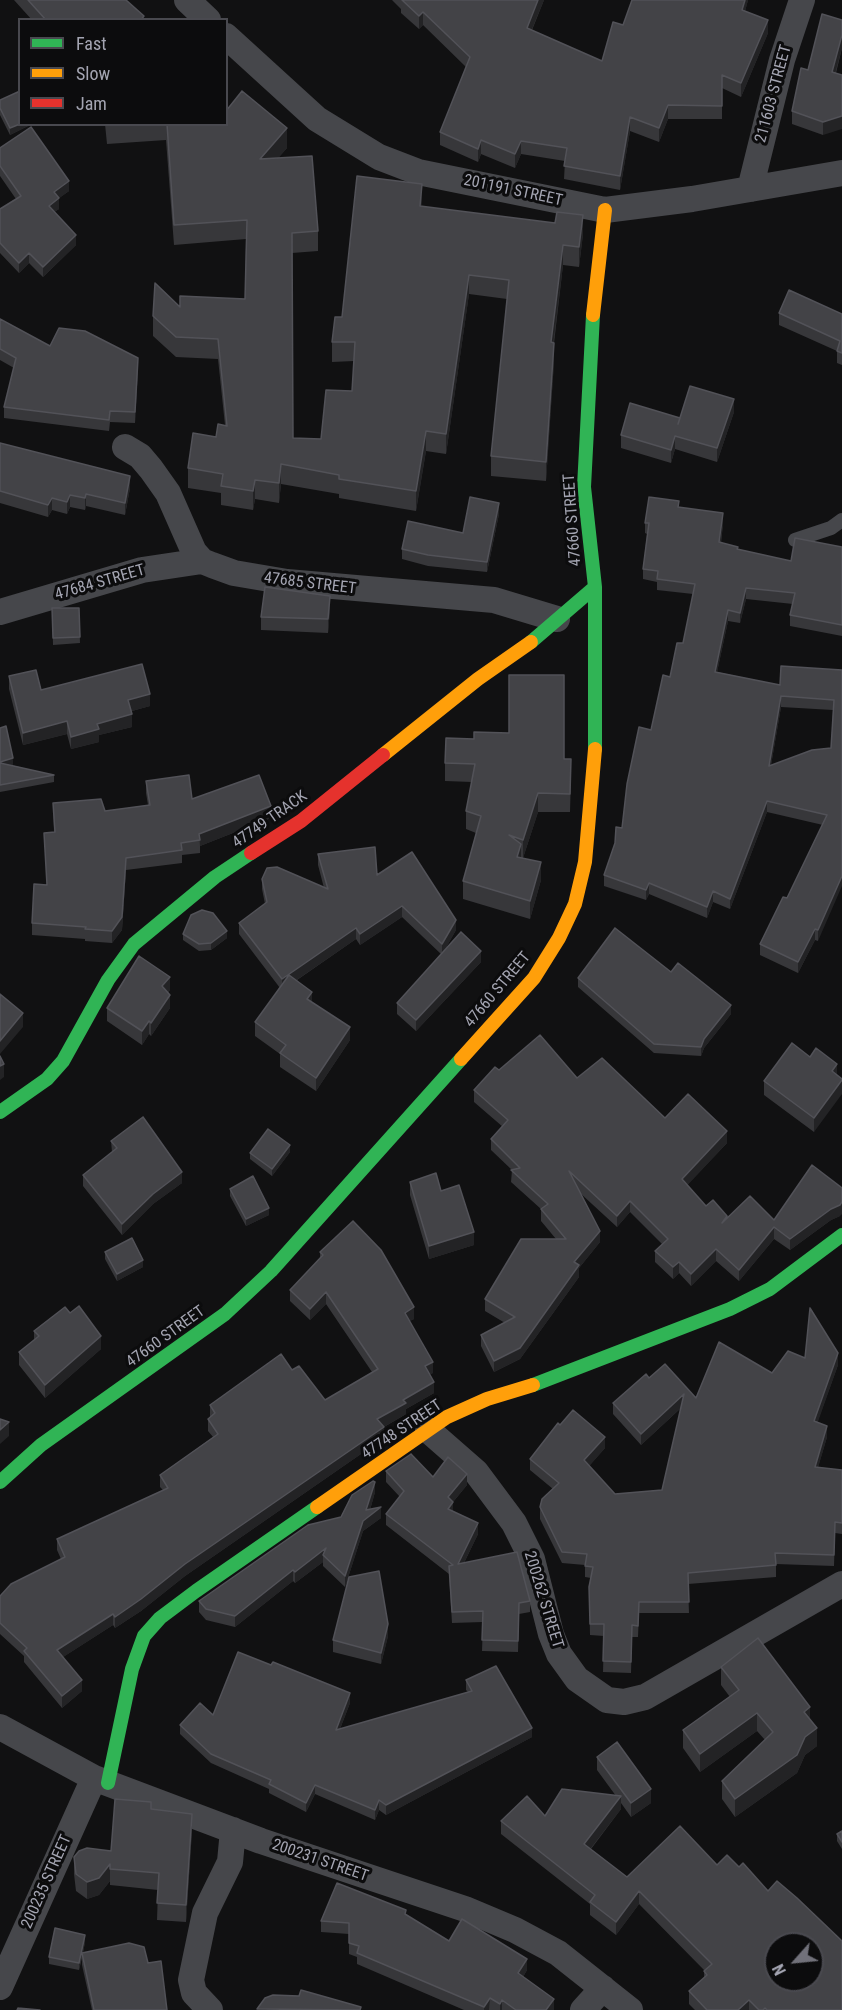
<!DOCTYPE html>
<html>
<head>
<meta charset="utf-8">
<style>
  body { margin:0 }
  #map { position:relative; width:842px; height:2010px; overflow:hidden; background:#111112; font-family:"Roboto Condensed",sans-serif }
  canvas { display:block }
  .legend { position:absolute; left:18px; top:18px; width:210px; height:108px; box-sizing:border-box; background:#0c0c0d; border:2px solid #49494f; margin:0; padding:8px 10px; list-style:none; font-size:18px; color:#a4a5b2 }
  .legend li { display:flex; align-items:center; gap:12px; height:30px }
  .legend b { width:30px; border:2px solid #49494f }
  .north { position:absolute; left:764px; top:1932px; width:60px; height:60px; box-sizing:border-box; background:#0c0c0d; border:2px solid #49494f; border-radius:50%; rotate:243deg; font-size:16px; font-weight:700; line-height:24px; text-align:center; color:#a4a5b2 }
  .north::after { content:''; display:block; margin:auto; width:21px; height:27px; background:#71717a; clip-path:polygon(50% 0,100% 100%,50% 72%,0 100%) }
</style>
</head>
<body>
<div id="map">
<canvas width="842" height="2010"></canvas>
<ul class="legend">
<li><b style="height:8px;background:#30b455"></b>Fast</li>
<li><b style="height:8px;background:#ff9f0a"></b>Slow</li>
<li><b style="height:8px;background:#e5322d"></b>Jam</li>
</ul>
<div class="north">N</div>
</div>
<script>
const g = document.querySelector('canvas').getContext('2d');
g.lineJoin = 'round';
function shape(rows) {
  const path = new Path2D();
  for (const r of rows) {
    path.moveTo(r[0], r[1]);
    for (let i = 2; i < r.length; i += 2) path.lineTo(r[i], r[i + 1]);
  }
  return path;
}
function strokePath(path, color, width, dash) {
  g.strokeStyle = color;
  g.lineWidth = width;
  g.lineCap = dash ? 'butt' : 'round';
  g.setLineDash(dash || []);
  g.stroke(path);
}
function fill(path, color) {
  g.fillStyle = color;
  g.fill(path, 'evenodd');
}
function label(font, color, halo, rows, align = 'center') {
  g.font = font + ' "Roboto Condensed",sans-serif';
  g.lineWidth = 6;
  g.setLineDash([]);
  g.textBaseline = 'middle';
  g.strokeStyle = halo;
  g.fillStyle = color;
  for (const [text, x, y, turn = 0] of rows) {
    g.save();
    g.translate(x, y);
    g.rotate((+turn || 0) * Math.PI / 180);
    g.textAlign = isNaN(turn) ? turn : align;
    if (halo) g.strokeText(text, 0, 0);
    g.fillText(text, 0, 0);
    g.restore();
  }
}
const lane = shape([
  [795,540,831,528,842,520]
]);
const street = shape([
  [187,0,208,20],
  [226,36,317,119,379,157,418,172,605,210,692,199,842,173],
  [750,189,782,60,802,0],
  [125,447,140,456,151,469,168,493,194,552,202,561,212,565,234,573,287,582,494,600,557,619],
  [0,612,142,570,202,561],
  [428,1430,476,1472,514,1523,532,1559,551,1634,559,1654,577,1679,607,1700,624,1702,645,1697,842,1584],
  [0,1727,94,1778,261,1841,465,1909,515,1930,558,1953,630,2010],
  [0,1987,94,1778],
  [210,2010,194,1993,191,1980,205,1913,230,1862,233,1830],
  [583,2010,603,1988]
]);
const fast = shape([
  [593,315,584,487,595,587,595,749],
  [531,642,595,587],
  [0,1112,47,1079,63,1061,108,980,134,944,215,877,251,853],
  [533,1385,730,1309,770,1289,842,1235],
  [0,1482,41,1445,225,1314,271,1271,461,1059],
  [108,1783,132,1669,144,1636,160,1618,196,1591,317,1507]
]);
const slow = shape([
  [593,315,605,210],
  [383,755,478,679,531,642],
  [461,1059,534,978,559,938,575,904,585,862,595,749],
  [317,1507,447,1417,487,1399,533,1385]
]);
const jam = shape([
  [251,853,301,821,383,755]
]);
const wall = shape([
  [14,0,126,0,144,20,32,20],
  [392,0,544,0,532,30,602,61,623,25,632,0,748,0,745,11,768,33,741,97,722,88,722,119,668,119,659,142,630,131,620,190,564,179,565,161,521,154,515,168,481,154,478,162,440,145,440,132,466,67,423,25,419,29,401,13,401,9],
  [842,48,836,73,823,135,792,124,792,111,808,70],
  [0,100,20,124,32,124,10,135,0,115],
  [105,124,215,124,287,148,278,158,318,231,318,251,292,253,293,438,321,439,352,391,354,361,332,362,332,342,342,317,422,206,583,234,579,267,563,265,554,343,554,362,546,481,491,476,491,456,507,299,469,294,446,454,426,451,416,511,339,498,339,494,281,484,279,503,255,499,253,510,221,505,221,493,188,488,188,468,216,437,225,425,218,359,176,357,153,336,153,316,180,306,180,296,245,299,246,239,174,245,166,140,107,144],
  [0,148,69,191,59,198,59,209,54,212,76,245,43,277,29,263,19,273,0,253,0,209,16,199,0,176],
  [779,313,842,314,842,365,837,363,837,351,779,325],
  [0,319,50,346,138,369,135,423,110,422,109,431,4,418,4,407,14,368,0,360],
  [734,412,717,462,675,449,671,463,621,448,621,435,680,418],
  [0,443,130,488,125,515,86,506,85,510,70,507,67,514,52,510,48,517,0,503],
  [679,507,723,524,721,543,738,549,791,561,842,547,842,636,790,626,790,615,793,604,746,599,740,623,728,621,717,672,780,685,842,670,818,941,815,940,798,973,760,955,760,944,787,898,823,825,767,812,730,909,713,902,707,918,649,894,646,900,604,886,604,875,622,828,651,730,670,677,683,643,693,594,657,590,657,582,643,579,643,569,647,534,645,533,645,523],
  [781,707,833,710,831,748,771,765],
  [499,514,487,572,428,566,402,559,402,549,463,533],
  [52,608,79,608,80,643,53,645],
  [330,609,328,633,261,630,261,617],
  [9,676,41,690,150,706,132,711,132,727,99,735,99,742,71,749,67,734,23,745,9,689],
  [0,728,13,765,11,765,54,775,54,782,0,792],
  [564,759,571,777,570,812,538,812,523,858,541,880,530,919,463,899,463,881,476,833,466,829,466,811,472,782,445,781,445,763],
  [146,781,192,799,271,818,200,846,200,853,182,855,182,863,126,870,122,930,112,943,85,941,85,939,32,935,32,923,47,885,44,833,54,832,53,803,105,811,148,805,146,793],
  [318,854,377,875,456,930,444,951,481,962,416,1031,397,1014,397,1003,441,954,402,917,360,945,356,939,297,980,312,1002,350,1040,316,1091,280,1067,280,1054,255,1036,255,1022,280,988,239,934,239,923,265,904,262,889,262,879,324,888,318,865],
  [183,934,227,938,211,950,199,951,183,940],
  [578,978,731,1014,704,1048,701,1056,654,1053,578,987],
  [170,990,168,993,170,1008,151,1036,149,1034,142,1045,107,1021,107,1008],
  [810,1057,837,1076,814,1132,764,1095,764,1081],
  [499,1070,577,1078,665,1118,727,1143,687,1185,706,1206,727,1218,774,1220,840,1216,831,1220,790,1250,774,1239,739,1281,716,1261,691,1286,679,1273,673,1279,655,1262,655,1251,662,1244,630,1212,617,1227,580,1193,600,1242,579,1268,579,1277,520,1359,494,1372,481,1346,481,1335,505,1323,485,1311,485,1299,556,1239,541,1221,541,1209,511,1182,512,1170,491,1150,491,1139,503,1127,474,1102,474,1090],
  [111,1141,182,1183,153,1204,122,1235,83,1186,83,1175,112,1152],
  [290,1152,272,1176,250,1159,250,1153],
  [410,1182,441,1191,474,1245,429,1259,410,1195],
  [230,1189,269,1215,246,1226,230,1196],
  [105,1252,143,1267,117,1281,105,1259],
  [320,1252,414,1319,409,1321,433,1373,430,1374,434,1393,406,1409,406,1414,384,1427,384,1438,185,1576,141,1611,115,1628,113,1625,63,1657,82,1691,62,1708,24,1662,24,1656,0,1634,0,1596,61,1559,57,1550,57,1539,163,1490,160,1487,160,1475,213,1437,208,1431,208,1419,210,1417,210,1405,292,1370,325,1400,372,1372,326,1304,310,1320,290,1301,290,1290,320,1258],
  [34,1331,101,1349,45,1398,19,1365,19,1352,34,1340],
  [805,1358,838,1365,817,1423,827,1437,818,1467,842,1470,842,1534,835,1533,834,1566,776,1564,776,1577,688,1584,689,1613,639,1613,638,1637,632,1637,631,1673,603,1672,604,1636,590,1635,589,1587,591,1578,585,1577,585,1565,562,1563,540,1519,540,1507,553,1489,530,1470,530,1459,560,1425,605,1448,589,1466,615,1494,662,1490,681,1408,641,1445,613,1414,613,1403,649,1378,696,1398,772,1373],
  [386,1471,433,1477,467,1485,453,1502,453,1511,478,1534,464,1563,530,1601,530,1612,519,1614,518,1652,482,1651,483,1622,452,1623,449,1574,386,1525,386,1514,400,1497,386,1482],
  [375,1492,370,1510,381,1518,363,1531,345,1587,323,1566,323,1562,295,1583,293,1581,235,1627,206,1620,199,1612,199,1601,341,1517],
  [388,1636,381,1664,333,1652,333,1640],
  [721,1667,810,1720,817,1746,805,1755,797,1773,735,1817,722,1799,722,1781,765,1740,757,1731,700,1772,683,1748,683,1730,730,1697,721,1685],
  [466,1680,532,1737,386,1815,379,1810,375,1820,315,1794,306,1812,269,1793,269,1789,211,1763,180,1734,180,1725,213,1715,350,1703,340,1729,468,1692,466,1690],
  [597,1757,651,1803,631,1817,621,1803,621,1809,591,1849,627,1877,842,2010,695,2010,689,2004,689,1991,704,1978,704,1970,639,1904,616,1935,590,1915,590,1904,501,1834,501,1821,545,1816,616,1796,597,1770],
  [151,1809,192,1831,186,1922,157,1920,158,1890,110,1885,110,1881,99,1895,87,1899,76,1891,74,1874,74,1857,111,1851],
  [842,1831,842,1849,837,1841,837,1834],
  [406,1915,449,1941,527,1970,523,1977,554,2010,464,2010,357,1964,357,1957,349,1954,349,1934,321,1932,321,1921],
  [85,1942,83,1953,148,1963,167,2010,92,2010,82,1965,82,1958,79,1970,49,1964,49,1957]
]);
const shadedWall = shape([
  [538,0,544,0,527,41,527,28],
  [745,0,748,0,742,23,742,10],
  [423,12,423,25,419,29,419,16],
  [768,20,768,33,741,97,741,83],
  [842,35,842,48,832,85,832,72],
  [668,105,668,119,659,142,659,128],
  [842,116,842,129,823,135,823,122],
  [630,117,630,131,620,190,620,176],
  [20,124,32,124,10,135,10,128],
  [287,128,287,148,260,179,260,159],
  [481,140,481,154,478,162,478,149],
  [521,141,521,154,515,168,515,154],
  [69,181,69,191,54,202,54,192],
  [422,184,422,203,420,226,420,206],
  [59,198,59,209,49,216,49,206],
  [583,215,583,234,579,267,579,247],
  [76,235,76,245,43,277,43,267],
  [563,245,563,265,551,362,551,342],
  [29,253,29,263,19,273,19,263],
  [469,275,469,294,446,454,446,434],
  [554,343,554,362,546,481,546,462],
  [138,358,138,369,135,423,135,412],
  [734,399,734,412,717,462,717,448],
  [426,431,426,451,416,511,416,491],
  [675,436,675,449,671,463,671,450],
  [281,464,281,484,279,503,279,483],
  [130,476,130,488,125,515,125,503],
  [255,480,255,499,253,510,253,491],
  [86,494,86,506,85,510,85,498],
  [70,495,70,507,67,514,67,502],
  [52,498,52,510,48,517,48,505],
  [499,503,499,514,487,572,487,562],
  [723,513,723,524,719,553,719,542],
  [746,588,746,599,740,623,740,613],
  [330,596,330,609,328,633,328,619],
  [728,610,728,621,715,682,715,672],
  [150,694,150,706,128,712,128,700],
  [781,696,781,707,769,777,769,766],
  [132,714,132,727,99,735,99,742,71,749,71,737,97,724],
  [67,721,67,734,23,745,23,733],
  [13,758,13,765,0,768,0,762],
  [538,793,538,812,523,858,523,840],
  [767,801,767,812,730,909,730,899],
  [271,806,271,818,200,846,199,834],
  [521,844,521,863,517,857],
  [126,858,126,870,122,930,112,943,112,931],
  [541,862,541,880,530,919,530,901],
  [842,876,842,886,818,941,818,930],
  [649,883,649,894,646,900,646,890],
  [713,891,713,902,707,918,707,907],
  [402,906,402,917,360,945,360,934],
  [456,920,456,930,442,955,442,944],
  [356,928,356,939,282,990,282,979],
  [815,929,815,940,798,973,798,962],
  [227,931,227,938,211,950,211,943],
  [481,951,481,962,416,1031,416,1020],
  [170,977,170,990,162,999,162,986],
  [312,992,312,1005,307,999],
  [170,995,170,1008,151,1036,151,1023],
  [731,1005,731,1014,704,1048,701,1056,701,1047,704,1039],
  [23,1013,23,1027,0,1054,0,1041],
  [149,1021,149,1034,142,1045,142,1031],
  [350,1027,350,1040,316,1091,316,1078],
  [4,1064,4,1077,0,1080,0,1066],
  [837,1064,837,1077,832,1071],
  [842,1080,842,1094,814,1132,814,1118],
  [727,1131,727,1143,682,1191,682,1179],
  [290,1145,290,1152,272,1176,272,1169],
  [182,1172,182,1183,153,1204,122,1235,122,1224,153,1194],
  [630,1201,630,1212,617,1227,617,1216],
  [842,1202,842,1214,840,1216,831,1220,790,1250,790,1239,831,1209],
  [269,1208,269,1215,246,1226,246,1219],
  [774,1227,774,1239,739,1281,739,1270],
  [600,1231,600,1242,579,1268,579,1277,520,1359,494,1372,494,1361],
  [474,1232,474,1245,429,1259,429,1246],
  [716,1249,716,1261,691,1286,691,1274],
  [143,1260,143,1267,117,1281,117,1274],
  [679,1262,679,1273,673,1279,673,1267],
  [326,1292,326,1304,310,1320,310,1309],
  [414,1307,414,1319,405,1324,405,1313],
  [101,1336,101,1349,45,1398,45,1385],
  [838,1353,838,1365,814,1433,814,1421],
  [433,1362,433,1373,425,1377,425,1366],
  [434,1382,434,1393,406,1409,406,1414,377,1431,377,1419,403,1400],
  [684,1394,684,1405,641,1445,641,1434],
  [9,1422,9,1436,0,1444,0,1430],
  [827,1426,827,1437,815,1478,815,1467],
  [384,1427,384,1438,185,1576,141,1611,115,1628,115,1617,185,1564],
  [605,1437,605,1448,584,1472,584,1460],
  [467,1474,467,1485,448,1508,453,1502,453,1513,448,1520,448,1497],
  [375,1482,375,1492,368,1517,381,1507,381,1518,363,1531,345,1587,345,1576],
  [478,1523,478,1534,458,1575,458,1564],
  [326,1548,323,1555,323,1562,295,1583,295,1572],
  [293,1570,293,1581,235,1627,235,1616],
  [113,1614,113,1625,57,1661,57,1650],
  [388,1624,388,1636,381,1664,381,1653],
  [82,1680,82,1691,62,1708,62,1696],
  [350,1693,350,1703,336,1739,336,1730],
  [810,1707,810,1726,804,1712],
  [757,1713,757,1731,700,1772,700,1754],
  [532,1728,532,1737,386,1815,386,1805],
  [817,1728,817,1746,805,1755,797,1773,735,1817,735,1799,805,1737],
  [315,1785,315,1794,306,1812,306,1803],
  [651,1789,651,1803,631,1817,631,1803],
  [621,1796,621,1809,584,1857,584,1844],
  [379,1800,379,1810,375,1820,375,1810],
  [192,1814,192,1831,186,1922,186,1905],
  [110,1864,110,1881,99,1895,87,1899,87,1882],
  [639,1891,639,1904,616,1935,616,1922],
  [85,1935,85,1942,82,1956,82,1953,79,1970,79,1963],
  [527,1959,527,1970,518,1985,518,1973],
  [490,1998,489,2010,484,2010,484,2007],
  [554,1999,554,2010,546,2010],
  [502,2000,502,2010,500,2010,500,2004],
  [749,2000,749,2010,738,2010]
]);
const building = shape([
  [28,0,126,0,144,16,141,20,46,20,28,0],
  [402,0,538,0,527,28,602,61,613,22,623,25,632,0,745,0,742,10,768,20,741,83,722,75,722,106,668,105,659,128,630,117,620,176,564,166,567,148,521,141,515,154,481,140,478,149,440,132,470,57,423,12,419,16,402,0],
  [822,14,842,20,842,35,832,72,842,75,842,116,823,122,792,111,801,68,808,70,822,14],
  [20,91,20,124,10,128,0,108,0,100,20,91],
  [242,91,287,128,260,159,312,156,318,231,292,233,293,438,321,439,326,390,352,391,355,342,332,342,335,317,342,317,357,176,422,184,420,206,555,223,557,212,583,215,579,247,563,245,551,342,554,343,546,462,491,456,509,280,469,275,446,434,426,431,416,491,339,479,339,475,281,464,279,483,255,480,253,491,221,486,223,474,188,468,193,433,216,437,218,424,227,426,218,339,176,337,153,316,155,283,180,307,180,296,245,299,247,220,174,225,167,124,215,124,215,125,216,124,226,124,226,111,242,91],
  [31,127,69,181,54,192,59,198,49,206,76,235,43,267,29,253,19,263,0,243,0,209,21,196,0,166,0,148,31,127],
  [789,290,842,314,842,353,837,351,840,341,779,313,789,290],
  [0,319,50,346,59,328,85,331,138,358,135,412,110,411,109,420,4,407,16,358,0,349,0,319],
  [690,386,734,399,717,448,675,436,671,450,621,435,630,403,680,418,678,424,690,386],
  [0,443,130,476,125,503,86,494,85,498,70,495,67,502,52,498,48,505,0,491,0,443],
  [470,497,499,503,487,562,428,555,402,549,408,521,463,533,470,497],
  [649,497,679,501,678,507,723,513,719,542,738,547,737,549,791,561,795,538,842,547,842,625,790,615,795,593,746,588,740,613,728,610,715,672,780,685,781,666,842,670,842,876,818,930,815,929,798,962,760,944,783,897,787,898,827,815,767,801,730,899,713,891,707,907,649,883,646,890,604,875,615,843,616,827,622,828,627,784,639,727,651,730,663,675,670,677,677,643,683,643,695,584,657,579,658,571,643,569,649,523,645,523,649,497],
  [781,696,834,700,831,748,812,750,769,766,781,696],
  [265,587,330,596,328,619,261,617,265,587],
  [52,608,79,608,80,637,53,638,52,608],
  [142,664,150,694,128,700,132,714,97,724,99,729,71,737,67,721,23,733,9,676,36,670,41,690,142,664],
  [509,675,564,675,564,759,571,759,570,794,538,793,523,840,509,835,521,844,517,857,541,862,530,901,463,881,481,816,466,811,475,764,445,763,446,738,474,739,474,732,509,733,509,675],
  [6,726,13,758,0,762,0,728,6,726],
  [0,763,54,775,0,785,0,763],
  [189,775,192,799,259,775,271,806,199,834,200,840,181,843,182,850,126,858,122,917,112,931,85,929,86,927,32,923,34,884,47,885,44,833,55,832,53,803,101,799,105,811,150,805,146,781,189,775],
  [375,847,377,875,412,852,456,920,442,944,402,906,360,934,356,928,282,979,239,923,267,902,262,879,267,868,277,867,328,889,318,854,375,847],
  [202,910,213,913,227,931,211,943,199,944,183,934,191,915,202,910],
  [615,928,671,972,678,963,731,1005,704,1039,701,1047,654,1044,578,978,615,928],
  [461,932,481,951,416,1020,397,1003,461,932],
  [139,956,170,977,162,986,170,995,151,1023,149,1021,142,1031,107,1008,139,956],
  [289,975,312,992,307,999,350,1027,316,1078,280,1053,286,1045,255,1022,289,975],
  [0,994,23,1013,0,1041,0,994],
  [540,1035,577,1078,602,1058,665,1118,688,1094,727,1131,682,1179,706,1206,713,1200,727,1216,722,1223,750,1196,774,1220,812,1165,842,1188,842,1202,840,1205,831,1209,790,1239,774,1227,739,1270,716,1249,691,1274,679,1262,673,1267,655,1251,668,1239,630,1201,617,1216,569,1171,600,1231,574,1262,579,1265,520,1348,494,1361,481,1335,515,1317,485,1299,521,1239,566,1239,541,1209,548,1204,511,1170,520,1168,491,1139,508,1120,474,1090,495,1067,499,1070,540,1035],
  [792,1043,810,1057,816,1048,837,1064,832,1071,842,1079,842,1080,814,1118,764,1081,792,1043],
  [0,1056,4,1064,0,1066,0,1056],
  [143,1117,182,1172,153,1194,122,1224,83,1175,117,1148,111,1141,143,1117],
  [268,1129,290,1145,272,1169,250,1153,268,1129],
  [436,1173,441,1191,459,1185,474,1232,429,1246,410,1182,436,1173],
  [253,1176,269,1208,246,1219,230,1189,253,1176],
  [353,1221,381,1250,414,1307,405,1313,433,1362,425,1366,434,1382,403,1400,406,1403,377,1419,384,1427,185,1564,141,1599,115,1617,113,1614,57,1650,82,1680,62,1696,24,1651,27,1648,0,1623,0,1596,11,1584,65,1557,57,1539,168,1488,160,1475,218,1434,208,1419,215,1413,210,1405,281,1354,292,1370,299,1366,325,1400,378,1369,326,1292,310,1309,290,1290,323,1255,320,1252,353,1221],
  [132,1238,143,1260,117,1274,105,1252,132,1238],
  [79,1306,101,1336,45,1385,19,1352,39,1336,34,1331,65,1307,70,1313,79,1306],
  [810,1308,838,1353,814,1421,827,1426,815,1467,842,1470,842,1523,835,1522,834,1555,775,1553,776,1565,688,1573,689,1602,639,1602,638,1626,632,1625,631,1662,603,1661,604,1624,590,1624,589,1587,593,1567,585,1566,587,1554,562,1552,540,1507,542,1499,559,1483,530,1459,558,1423,560,1425,573,1410,605,1437,584,1460,615,1494,662,1490,684,1394,641,1434,613,1403,646,1374,649,1378,665,1364,696,1398,719,1342,772,1373,788,1351,805,1358,810,1308],
  [0,1419,9,1422,0,1430,0,1419],
  [411,1454,433,1477,448,1457,467,1474,448,1497,453,1502,448,1509,478,1523,458,1564,517,1552,530,1601,519,1603,518,1641,482,1640,483,1611,452,1612,449,1566,453,1565,386,1514,404,1491,386,1471,411,1454],
  [373,1481,375,1482,366,1510,381,1507,363,1521,345,1576,323,1555,326,1548,295,1572,293,1570,235,1616,206,1609,199,1601,308,1525,341,1517,352,1495,373,1481],
  [379,1571,388,1624,381,1653,333,1640,349,1577,379,1571],
  [758,1638,810,1707,804,1712,817,1728,805,1737,797,1755,735,1799,722,1781,773,1732,757,1713,700,1754,683,1730,739,1690,721,1667,758,1638],
  [238,1652,271,1665,273,1662,350,1693,336,1730,472,1691,466,1680,496,1666,532,1728,386,1805,379,1800,375,1810,315,1785,306,1803,269,1784,271,1780,211,1754,180,1725,200,1703,213,1715,238,1652],
  [617,1742,651,1789,631,1803,597,1757,617,1742],
  [562,1789,621,1796,584,1844,627,1877,680,1826,717,1865,727,1855,739,1867,743,1863,768,1891,777,1881,797,1898,842,1941,842,2010,767,2010,765,2008,763,2010,759,2010,749,2000,738,2010,707,2010,689,1991,707,1975,704,1971,712,1964,639,1891,616,1922,590,1902,595,1895,501,1821,527,1796,545,1816,562,1789],
  [776,1944,812,1944,812,1980,776,1980,776,1944],
  [115,1799,151,1802,151,1809,192,1814,186,1905,157,1903,159,1873,110,1869,110,1864,99,1878,87,1882,76,1874,74,1857,79,1851,87,1848,111,1851,115,1799],
  [842,1831,842,1842,837,1834,842,1831],
  [337,1883,406,1910,405,1914,449,1941,462,1919,527,1959,518,1973,554,1999,546,2010,516,2010,502,2000,500,2004,490,1998,484,2007,357,1953,359,1946,349,1943,349,1923,321,1921,337,1883],
  [55,1928,85,1935,79,1963,49,1957,55,1928],
  [129,1943,144,1947,148,1963,161,1961,167,2010,94,2010,82,1953,129,1943],
  [301,1990,361,2007,360,2010,257,2009,265,1998,273,1995,299,1996,301,1990],
  [18,2008,40,2010,17,2010,18,2008]
]);
const streetNames = [
  ["211603 STREET",774,94,-75],
  ["201191 STREET",513,191,12],
  ["47660 STREET",573,520,-94],
  ["47684 STREET",100,583,-16],
  ["47685 STREET",310,584,7],
  ["47749 TRACK",270,820,-35],
  ["47660 STREET",498,990,-50],
  ["47660 STREET",166,1337,-36],
  ["47748 STREET",402,1430,-34],
  ["200262 STREET",543,1600,73],
  ["200231 STREET",320,1861,19],
  ["200235 STREET",47,1882,-66]
];
strokePath(lane, '#46474b', 14);
strokePath(street, '#46474b', 26);
strokePath(fast, '#30b455', 14);
strokePath(slow, '#ff9f0a', 14);
strokePath(jam, '#e5322d', 14);
fill(wall, '#37373a');
fill(shadedWall, '#232325');
fill(building, '#434347');
strokePath(building, '#525258', 1.5);
label('16px', '#a4a5b2', '#0c0c0d', streetNames);
</script>
</body>
</html>
